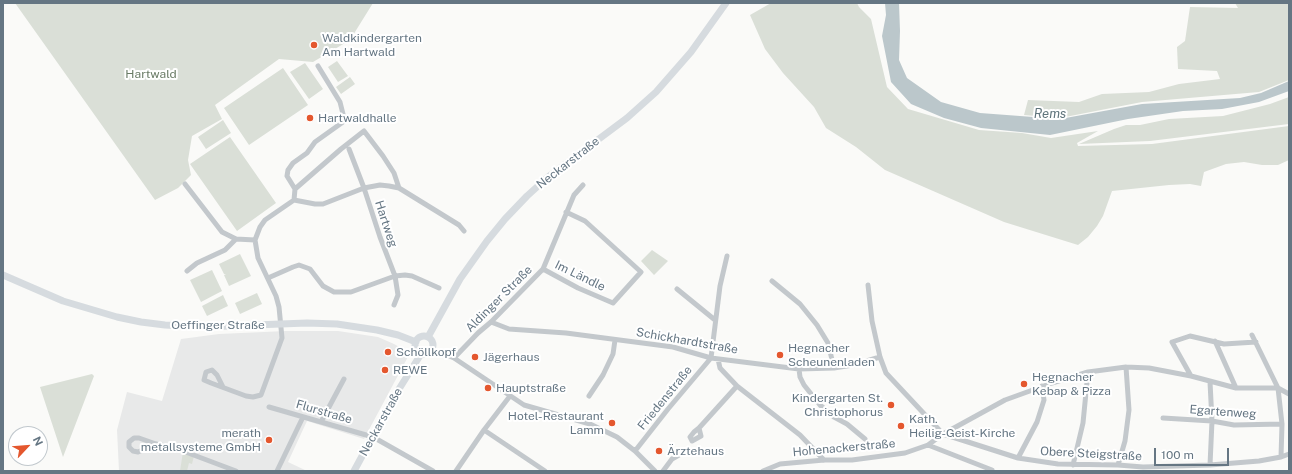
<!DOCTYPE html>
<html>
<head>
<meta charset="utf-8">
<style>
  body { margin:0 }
  #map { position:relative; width:1292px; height:474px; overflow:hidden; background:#fafaf8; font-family:"Public Sans",sans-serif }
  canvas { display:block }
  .frame { position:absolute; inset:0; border:4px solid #657683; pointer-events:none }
  .north { position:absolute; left:8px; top:426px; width:40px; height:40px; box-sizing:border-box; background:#fff; border:1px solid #c1c8cd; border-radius:50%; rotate:64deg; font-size:11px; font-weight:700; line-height:16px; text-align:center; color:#657683 }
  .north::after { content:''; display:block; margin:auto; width:14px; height:18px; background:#e4572e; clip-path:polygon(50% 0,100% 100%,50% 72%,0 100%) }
  .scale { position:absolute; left:1154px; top:448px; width:75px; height:18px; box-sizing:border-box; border:2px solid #657683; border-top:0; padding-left:5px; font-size:12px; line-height:14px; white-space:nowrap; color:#657683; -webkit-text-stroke:3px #fff; paint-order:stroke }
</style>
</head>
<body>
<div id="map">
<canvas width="1292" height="474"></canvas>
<div class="frame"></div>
<div class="north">N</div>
<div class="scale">100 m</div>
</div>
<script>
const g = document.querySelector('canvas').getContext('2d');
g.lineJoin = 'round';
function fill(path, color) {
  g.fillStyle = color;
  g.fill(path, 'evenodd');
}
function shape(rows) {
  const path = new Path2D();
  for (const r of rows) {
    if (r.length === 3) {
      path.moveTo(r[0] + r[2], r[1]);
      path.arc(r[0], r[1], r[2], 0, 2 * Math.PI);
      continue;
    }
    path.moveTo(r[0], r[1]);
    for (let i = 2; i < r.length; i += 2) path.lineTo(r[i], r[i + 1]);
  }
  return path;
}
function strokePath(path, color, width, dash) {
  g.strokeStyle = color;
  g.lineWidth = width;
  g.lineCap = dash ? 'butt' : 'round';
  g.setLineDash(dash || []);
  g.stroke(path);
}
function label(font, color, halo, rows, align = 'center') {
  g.font = font + ' "Public Sans",sans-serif';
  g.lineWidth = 4;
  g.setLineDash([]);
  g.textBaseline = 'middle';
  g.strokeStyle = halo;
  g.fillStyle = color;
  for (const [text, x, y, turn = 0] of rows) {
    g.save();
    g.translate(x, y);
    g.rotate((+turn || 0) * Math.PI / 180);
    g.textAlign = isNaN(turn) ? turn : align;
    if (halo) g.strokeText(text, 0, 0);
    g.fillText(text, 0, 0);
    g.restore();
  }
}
const built = shape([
  [286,331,338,331,378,337,394,344,410,353,364,439,307,421,288,462,307,471,119,471,117,430,127,392,162,401,181,339,219,334]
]);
const green = shape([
  [15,3,373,3,350,40,313,62,279,59,215,105,222,119,192,136,188,160,191,175,178,188,155,200],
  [771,3,857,3,859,7,871,19,887,87,908,109,979,130,1022,133,1051,138,1098,131,1077,143,1078,146,1152,144,1289,126,1289,160,1278,165,1262,165,1244,162,1226,164,1204,172,1201,186,1190,184,1169,185,1112,191,1103,216,1097,226,1088,237,1078,245,1004,222,885,170,856,147,826,128,814,107,783,73,765,49,750,15],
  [1235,3,1289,3,1289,80,1259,92,1142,102,1060,118,1024,115,1028,100,1079,102,1102,94,1149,92,1179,84,1220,79,1217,71,1178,69,1177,47,1185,41,1190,7,1238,8],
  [337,61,348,76,338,82,328,67],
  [305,63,323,89,309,99,290,72],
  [283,68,308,105,249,145,224,108],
  [350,77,355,84,341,94,336,87],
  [1289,97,1289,124,1150,141,1079,144,1114,129,1126,125,1140,125,1169,119,1223,116,1270,104],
  [223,120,231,133,206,149,198,137],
  [230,137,276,203,237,231,190,164],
  [652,250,668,261,654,275,641,261],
  [240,254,251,276,229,286,224,275,226,274,224,274,219,264],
  [212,270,222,291,201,302,190,280],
  [257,293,262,304,240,314,235,303],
  [223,295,228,306,207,316,202,306],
  [92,374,94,376,63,457,40,387],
  [183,452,194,456,192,464,189,463,187,471,180,471]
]);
const water = shape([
  [885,3,899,3,900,31,899,60,907,78,941,102,980,113,1060,119,1142,104,1240,98,1261,93,1289,81,1289,91,1259,102,1222,109,1183,111,1128,119,1050,135,981,128,944,118,911,104,891,82,882,36,886,15]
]);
const minor = shape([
  [349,149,364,188,380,237,395,276,398,295,394,305],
  [185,184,222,232,236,239,255,240],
  [295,189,341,149,364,131,383,156,394,173,399,188],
  [294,200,315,204,323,204,364,188,380,185,389,186,399,188,459,225,464,231],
  [543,269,578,288,613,303,641,272,585,221,566,212],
  [187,271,197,263,225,250,236,239],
  [268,278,293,267,299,265,310,269,323,286,334,292,351,292,395,276,405,275,412,276,439,288],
  [772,281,800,304,817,325,828,343,834,368],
  [868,285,872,321,880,357,886,373,943,434,1018,458,1058,464,1118,465,1143,467,1210,465,1259,461,1281,457,1289,454],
  [677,289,715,320],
  [491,322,509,329,566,333,673,347,711,358,799,369,834,368,853,365,880,357],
  [1252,335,1278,388,1282,424,1281,457],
  [1215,341,1236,388],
  [432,349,454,358,524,405,590,424,617,437,635,451,655,471],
  [454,358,478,333,491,322,543,269,574,195,583,185],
  [718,359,720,368,737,386,800,435,824,460],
  [799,369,800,377,804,385,820,405,834,417,847,424,865,439],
  [1191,376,1172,342,1190,336,1224,344,1256,342],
  [1210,382,1212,421,1210,465],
  [223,387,217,375,212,370,206,372,204,380,211,383,246,396,253,397,261,395,282,338,279,307,276,296,258,258,255,240,260,227,265,220,294,200,295,189,287,176,288,170,293,163,307,153,315,142,343,122,344,118,340,102,318,66],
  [589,396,603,375,613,354,615,340],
  [269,407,373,437,433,471],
  [1163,418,1212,421,1234,425,1282,424],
  [321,422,344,379],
  [699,428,701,436,692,441,690,437,694,432,699,428,737,386],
  [484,430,545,471],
  [156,444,138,452,133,451,129,447,129,442,134,438,139,438,156,444,175,448,236,471],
  [928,445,992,470],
  [635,451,668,409,711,358,720,286,727,256],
  [1018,458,1037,422,1044,400,1042,386],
  [1073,465,1083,423,1088,372],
  [1118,465,1125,441,1129,410,1126,367],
  [277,471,303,417],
  [456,471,484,430,510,396],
  [663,471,672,459,679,455],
  [763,471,780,464,824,460,852,460,905,453,928,445,943,434,1005,400,1052,383,1088,372,1126,367,1149,368,1191,376,1236,388,1278,388,1289,394]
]);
const secondary = shape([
  [3,275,63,301,117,317,141,322,165,325,202,327,307,323,337,324,377,330,398,335,416,342],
  [424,345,9],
  [428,337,460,279,487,241,505,219,527,196,548,177,627,118,656,92,691,52,726,3],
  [354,471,394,397,421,354]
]);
const markers = [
  [314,45,4,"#e4572e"],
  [310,118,4,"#e4572e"],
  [388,352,4,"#e4572e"],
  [780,355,4,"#e4572e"],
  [475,357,4,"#e4572e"],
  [385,370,4,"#e4572e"],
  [1024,384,4,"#e4572e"],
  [488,388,4,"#e4572e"],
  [891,405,4,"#e4572e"],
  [612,423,4,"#e4572e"],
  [901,426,4,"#e4572e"],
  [269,440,4,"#e4572e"],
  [659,451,4,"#e4572e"]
];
const poiNames = [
  ["Waldkindergarten",322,38],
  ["Am Hartwald",322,52],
  ["Hartwaldhalle",318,118],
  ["Hegnacher",788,348],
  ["Scheunenladen",788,362],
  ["Schöllkopf",396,352],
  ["Jägerhaus",483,357],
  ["REWE",393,370],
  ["Hegnacher",1032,377],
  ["Kebap & Pizza",1032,391],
  ["Hauptstraße",496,388],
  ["Kindergarten St.",883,398,"right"],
  ["Christophorus",883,412,"right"],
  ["Hotel-Restaurant",604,416,"right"],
  ["Lamm",604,430,"right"],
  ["Kath.",909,419],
  ["Heilig-Geist-Kirche",909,433],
  ["merath",261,433,"right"],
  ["metallsysteme GmbH",261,447,"right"],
  ["Ärztehaus",667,451]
];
const parkNames = [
  ["Hartwald",151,74]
];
const streetNames = [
  ["Neckarstraße",568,163,-38],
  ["Hartweg",386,224,72],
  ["Im Ländle",580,276,26],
  ["Aldinger Straße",499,299,-45],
  ["Oeffinger Straße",218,325],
  ["Schickhardtstraße",687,341,10],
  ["Friedenstraße",665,398,-51],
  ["Flurstraße",324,412,16],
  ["Egartenweg",1223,412,4],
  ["Neckarstraße",381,422,-61],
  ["Hohenackerstraße",844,448,-5],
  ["Obere Steigstraße",1091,454,3]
];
const waterNames = [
  ["Rems",1050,114]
];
fill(built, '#e8e9e9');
fill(green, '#dadfd7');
fill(water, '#bbc7cb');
strokePath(minor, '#c3c8cc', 5);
strokePath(secondary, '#d6dbdf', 7);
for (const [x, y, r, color] of markers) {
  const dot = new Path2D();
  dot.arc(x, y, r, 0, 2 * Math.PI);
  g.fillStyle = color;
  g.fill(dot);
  strokePath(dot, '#fff', 1.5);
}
label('12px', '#657683', '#fff', poiNames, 'left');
label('12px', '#687a64', '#fff', parkNames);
label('12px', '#657683', '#fff', streetNames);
label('italic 13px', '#60757c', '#fff', waterNames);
</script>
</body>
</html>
